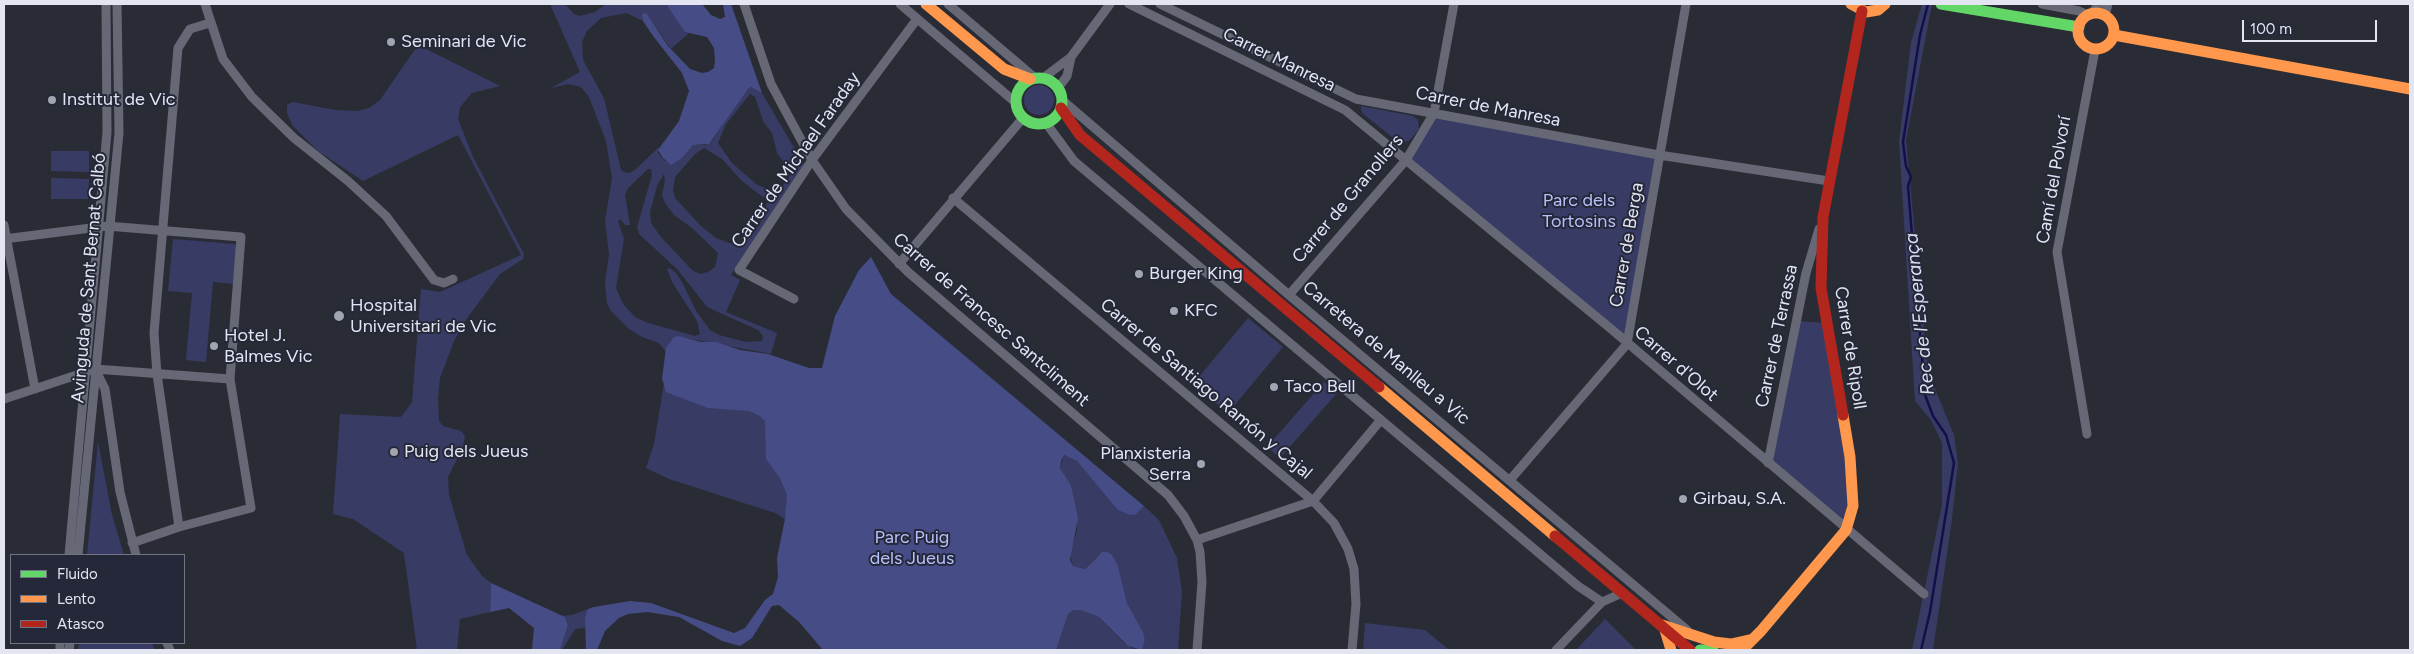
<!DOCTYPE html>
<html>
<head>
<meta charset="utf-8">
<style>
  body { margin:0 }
  #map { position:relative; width:2414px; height:654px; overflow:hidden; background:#2a2c35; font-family:Figtree,sans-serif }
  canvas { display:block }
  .frame { position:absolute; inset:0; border:5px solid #e3e5f1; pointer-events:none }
  .legend { position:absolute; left:10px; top:554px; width:175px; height:90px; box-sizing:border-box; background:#252839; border:1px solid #717483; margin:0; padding:6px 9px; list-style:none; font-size:15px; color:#e3e5f1 }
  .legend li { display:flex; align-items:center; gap:10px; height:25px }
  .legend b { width:25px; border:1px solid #717483 }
  .scale { position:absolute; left:2242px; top:20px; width:135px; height:22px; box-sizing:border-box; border:2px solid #e3e5f1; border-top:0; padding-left:6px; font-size:15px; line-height:18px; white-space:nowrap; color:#e3e5f1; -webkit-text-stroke:4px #252839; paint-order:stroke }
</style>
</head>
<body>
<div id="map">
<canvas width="2414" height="654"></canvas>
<div class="frame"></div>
<ul class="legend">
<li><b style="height:6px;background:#63d668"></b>Fluido</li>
<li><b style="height:6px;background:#ff974d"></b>Lento</li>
<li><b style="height:6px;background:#b3261e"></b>Atasco</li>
</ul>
<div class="scale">100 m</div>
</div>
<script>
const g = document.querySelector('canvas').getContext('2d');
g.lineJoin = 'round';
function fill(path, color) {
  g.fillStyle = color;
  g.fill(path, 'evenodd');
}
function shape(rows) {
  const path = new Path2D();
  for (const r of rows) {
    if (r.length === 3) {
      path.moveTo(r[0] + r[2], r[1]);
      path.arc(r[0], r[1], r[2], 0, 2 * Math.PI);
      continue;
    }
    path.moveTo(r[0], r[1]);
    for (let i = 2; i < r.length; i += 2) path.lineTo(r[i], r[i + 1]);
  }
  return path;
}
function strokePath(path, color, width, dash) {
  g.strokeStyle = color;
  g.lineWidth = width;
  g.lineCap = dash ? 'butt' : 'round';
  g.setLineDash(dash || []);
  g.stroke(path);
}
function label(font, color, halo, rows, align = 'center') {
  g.font = font + ' Figtree,sans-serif';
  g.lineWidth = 4;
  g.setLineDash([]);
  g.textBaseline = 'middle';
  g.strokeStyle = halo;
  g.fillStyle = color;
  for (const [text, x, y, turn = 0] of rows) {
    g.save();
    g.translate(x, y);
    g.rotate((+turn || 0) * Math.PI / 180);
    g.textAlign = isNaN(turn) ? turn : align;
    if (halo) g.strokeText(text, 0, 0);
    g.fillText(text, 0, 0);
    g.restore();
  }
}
const green = shape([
  [550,4,565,4,574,14,580,16,595,12,606,4,666,4,688,34,671,49,647,14,642,18,643,21,626,13,601,18,587,31,582,42,583,60,604,98,621,170,624,172,630,173,636,169,659,147,658,153,665,161,682,158,693,145,706,145,712,141,743,93,751,87,762,93,804,165,731,275,740,280,726,312,777,333,771,354,676,336,946,405,786,512,785,519,775,513,669,479,646,468,654,444,671,341,666,352,659,343,642,337,629,329,611,311,607,303,605,283,609,254,605,221,612,178,606,141,589,97,581,87,569,84,551,88,580,72],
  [750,94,755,97,764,123,772,133,777,153,792,173,779,191,773,192,756,184,732,163,718,143,726,124],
  [704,148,722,159,742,181,768,201,760,224,747,240,738,244,729,243,716,238,701,226,675,198,673,190,675,177,695,154],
  [648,169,651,169,652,175,637,227,639,234,678,270,707,307,758,330,763,336,762,341,746,342,719,335,710,330,696,311,684,286,677,274,670,268,667,269,672,282,697,321,700,334,695,336,648,323,635,317,623,304,616,288,624,239,618,221,620,219,625,225,630,225,625,195,628,188],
  [664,174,665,181,662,195,665,203,674,215,692,228,718,253,715,267,708,272,701,274,693,271,661,237,651,223,650,212,657,186],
  [1922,4,1932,4,1906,140,1928,372,1954,435,1958,463,1952,519,1933,650,1912,650,1942,505,1942,443,1931,420,1915,401,1899,141,1911,43],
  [418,45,500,86,472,93,460,107,458,119,473,157,524,254,523,259,500,274,465,321,454,341,440,378,438,399,439,421,443,426,461,431,465,436,463,447,448,477,449,495,467,555,482,576,491,583,490,612,460,619,457,650,417,650,404,553,353,519,333,514,340,414,401,417,412,402,421,289,440,292,521,255,458,135,363,181,318,151,292,125,287,113,287,105,293,102,335,110,357,111,369,108,380,100],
  [1039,100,15],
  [1361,106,1413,116,1418,120,1419,129,1409,141,1397,141,1362,113],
  [1434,113,1659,155,1627,344,1406,160],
  [51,151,89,151,89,172,51,171],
  [51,178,89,179,88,199,51,199],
  [173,239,234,244,237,247,234,284,213,282,206,362,186,360,192,293,168,291],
  [1248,318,1283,347,1228,413,1193,384],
  [1797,321,1827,323,1850,457,1846,530,1768,463],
  [1324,382,1337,393,1280,458,1267,447],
  [98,442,112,515,124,555,87,555],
  [1064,455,1077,461,1107,496,1136,513,1144,506,1159,520,1177,558,1182,592,1178,650,1142,650,1145,640,1143,632,1127,603,1118,566,1097,556,1085,569,1073,566,1070,554,1077,530,1076,511,1071,485,1060,468],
  [588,609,585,628,575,629,562,650,560,650,568,625,565,617,562,616,572,615],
  [1074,610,1080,610,1099,617,1123,642,1136,650,1056,650,1068,614],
  [1605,619,1636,650,1576,650],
  [1365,623,1425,630,1449,650,1363,650],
  [79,643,152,643,155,650,78,650]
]);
const forest = shape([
  [666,4,702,4,711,15,720,19,725,17,723,4,731,4,762,93,751,87,748,89,709,144,693,145,682,158,671,165,663,158,658,150,679,121,689,91,682,73,653,36,643,21,642,15,644,13,647,14,668,46,690,69,702,73,708,72,714,68,715,60,714,48,707,37,685,32],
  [871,257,891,294,1144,506,1136,514,1130,515,1118,510,1077,461,1064,455,1061,461,1060,468,1071,485,1078,518,1070,560,1073,566,1085,569,1102,552,1107,552,1112,555,1118,566,1127,603,1143,632,1145,640,1142,650,1128,646,1099,617,1080,610,1074,610,1068,614,1056,650,823,650,799,622,779,605,772,606,752,638,740,646,722,641,679,617,647,612,628,614,619,618,605,631,597,650,586,650,585,618,588,609,594,607,630,601,651,603,734,633,745,628,765,600,773,594,778,577,777,558,785,519,787,495,780,478,766,459,765,421,760,416,749,411,708,408,666,392,662,378,666,348,674,337,679,336,701,342,716,342,740,350,768,354,809,368,822,368,835,316,859,270],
  [491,583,565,617,568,625,560,650,532,650,534,628,509,608,490,612]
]);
const stream = shape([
  [1921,650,1930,612,1954,463,1946,435,1933,416,1925,395,1908,186,1911,177,1906,166,1903,142,1920,35,1928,4]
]);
const street = shape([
  [205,4,223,59,252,97,294,138,348,181,386,216,434,280,444,283,453,279],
  [744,4,771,84,812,160,846,209,908,272,1168,495,1184,516,1197,540,1200,552,1202,582,1197,650],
  [900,4,1015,102],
  [948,4,1035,78],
  [1129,4,1345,110,1610,328,1924,594],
  [1160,4,1356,99,1659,155,1829,181],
  [2042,4,2079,11,2088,15],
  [2091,14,2099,4],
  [2105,15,2108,4],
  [1043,78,1071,57],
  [1058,88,1067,76,1071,57,1110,4],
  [1062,100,1289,295,1687,630],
  [1046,123,1074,161,1578,586,1602,602],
  [953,198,1313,501,1334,523,1348,549,1354,569,1356,604,1352,650],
  [4,225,35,389],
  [4,239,107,226,241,237,230,379,251,508,179,527,132,543],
  [899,264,1023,118],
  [1289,295,1406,160,1434,113,1454,4],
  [794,299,739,270,812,160,917,19],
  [95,369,105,389,120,492,136,555],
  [4,399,95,369,230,379],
  [2087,434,2057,252,2095,50],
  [1768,463,1806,273,1819,229],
  [1510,480,1627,344,1686,4],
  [179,527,157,374,154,333,178,48,190,29,210,23],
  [1197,540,1313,501,1380,421],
  [69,555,107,132,106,4],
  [78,555,119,133,117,4],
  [167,643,170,650],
  [60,650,60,643],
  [69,650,70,643],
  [1556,650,1602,602,1622,593]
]);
const fast = shape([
  [1941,4,2079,27],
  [1039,101,23],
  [1700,650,1713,650]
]);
const slow = shape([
  [926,4,1004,69,1030,79],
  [1851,4,1866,12,1878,10,1885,4],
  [2096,31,18],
  [2114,35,2410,89],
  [1379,387,1555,536],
  [1662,625,1714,642,1731,644,1749,640],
  [1665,630,1671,650],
  [1738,650,1746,646,1761,631,1846,530,1853,506,1850,457,1843,415]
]);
const jam = shape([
  [1061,108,1080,135,1379,387],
  [1843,415,1821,288,1823,217,1862,11],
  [1555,536,1690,650]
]);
const markers = [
  [391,42,5,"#a2a4af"],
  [52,100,5,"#a2a4af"],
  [1139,274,5,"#a2a4af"],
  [1174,311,5,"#a2a4af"],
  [339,316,6,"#a2a4af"],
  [214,346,5,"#a2a4af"],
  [1274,387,5,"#a2a4af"],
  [394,452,5,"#a2a4af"],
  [1201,464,5,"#a2a4af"],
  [1683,499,5,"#a2a4af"]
];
const poiNames = [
  ["Seminari de Vic",401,42],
  ["Institut de Vic",62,100],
  ["Burger King",1149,274],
  ["Hospital",350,306],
  ["Universitari de Vic",350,327],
  ["KFC",1184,311],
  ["Hotel J.",224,336],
  ["Balmes Vic",224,357],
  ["Taco Bell",1284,387],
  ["Puig dels Jueus",404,452],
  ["Planxisteria",1191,454,"right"],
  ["Serra",1191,475,"right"],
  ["Girbau, S.A.",1693,499]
];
const streetNames = [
  ["Carrer Manresa",1279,60,26],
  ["Carrer de Manresa",1488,107,11],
  ["Carrer de Michael Faraday",796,160,-55],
  ["Camí del Polvorí",2054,180,-80],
  ["Carrer de Granollers",1348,199,-50],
  ["Carrer de Berga",1627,245,-80],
  ["Avinguda de Sant Bernat Calbó",89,278,-85],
  ["Carrer de Francesc Santcliment",991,320,41],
  ["Carrer de Terrassa",1777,336,-78],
  ["Carrer de Ripoll",1850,348,81],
  ["Carretera de Manlleu a Vic",1386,353,40],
  ["Carrer d'Olot",1676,364,41],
  ["Carrer de Santiago Ramón y Cajal",1206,389,40]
];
const parkNames = [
  ["Parc dels",1579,201],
  ["Tortosins",1579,222],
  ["Parc Puig",912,538],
  ["dels Jueus",912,559]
];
const waterNames = [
  ["Rec de l'Esperança",1920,314,-96]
];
fill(green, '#383c65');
fill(forest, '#464c86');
strokePath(stream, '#140f48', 2.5);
strokePath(street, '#666876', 9);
strokePath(fast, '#63d668', 11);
strokePath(slow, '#ff974d', 11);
strokePath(jam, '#b3261e', 11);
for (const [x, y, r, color] of markers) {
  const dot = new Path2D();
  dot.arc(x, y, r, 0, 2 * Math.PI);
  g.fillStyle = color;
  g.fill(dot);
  strokePath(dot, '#252839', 2);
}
label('18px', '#e3e5f1', '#252839', poiNames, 'left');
label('18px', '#e3e5f1', '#252839', streetNames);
label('18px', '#b7c0fa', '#252839', parkNames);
label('italic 19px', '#dbdff3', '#252839', waterNames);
</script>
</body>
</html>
